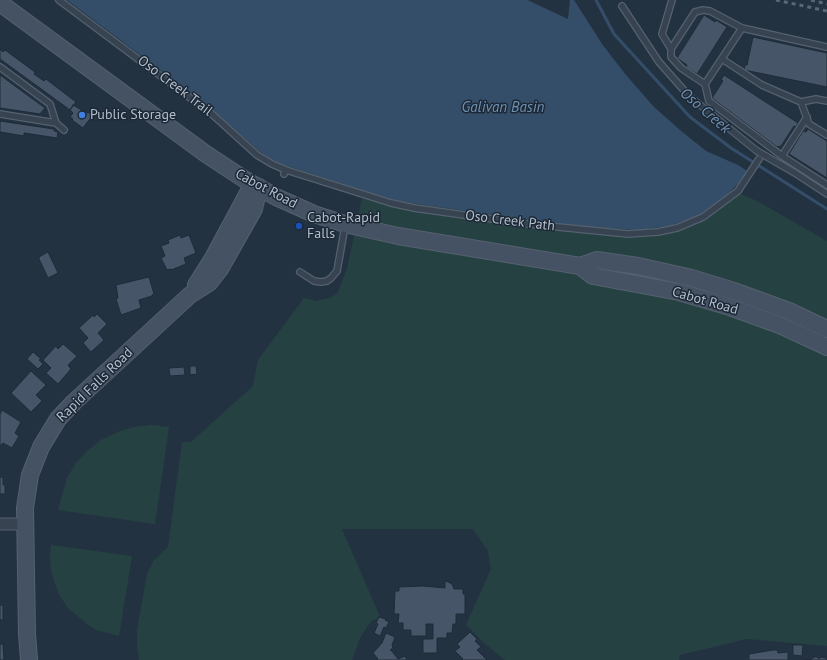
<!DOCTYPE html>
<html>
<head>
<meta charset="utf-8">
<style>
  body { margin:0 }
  canvas { display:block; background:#233241 }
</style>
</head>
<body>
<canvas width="827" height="660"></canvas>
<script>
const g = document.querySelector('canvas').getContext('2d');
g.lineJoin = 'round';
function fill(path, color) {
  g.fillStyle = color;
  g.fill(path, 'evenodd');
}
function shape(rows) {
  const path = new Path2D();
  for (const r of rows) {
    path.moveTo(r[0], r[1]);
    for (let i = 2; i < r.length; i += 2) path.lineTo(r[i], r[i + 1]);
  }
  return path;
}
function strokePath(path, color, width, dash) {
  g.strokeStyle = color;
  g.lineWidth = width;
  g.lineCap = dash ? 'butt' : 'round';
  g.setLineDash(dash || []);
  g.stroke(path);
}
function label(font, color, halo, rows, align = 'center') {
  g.font = font + ' "PT Sans",sans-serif';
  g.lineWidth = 3;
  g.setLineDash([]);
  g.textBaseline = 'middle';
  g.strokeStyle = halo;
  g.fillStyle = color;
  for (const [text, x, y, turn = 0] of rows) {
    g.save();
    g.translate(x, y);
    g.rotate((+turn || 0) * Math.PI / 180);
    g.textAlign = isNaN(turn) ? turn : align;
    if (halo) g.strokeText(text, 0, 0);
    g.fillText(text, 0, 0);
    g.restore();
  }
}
const green = shape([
  [89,0,529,0,565,20,697,175,757,201,827,241,827,646,747,639,680,655,679,660,505,660,484,643,466,625,491,569,488,551,473,529,342,529,380,617,371,621,360,638,352,660,139,660,137,645,137,630,147,574,154,560,168,547,182,442,191,442,253,386,258,360,304,298,316,301,329,298,337,294,347,269,367,174],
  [151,425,169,427,155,524,58,510,67,478,76,463,87,451,101,440,118,432,134,427],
  [51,545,132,556,119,636,96,630,87,624,67,607,60,596,55,584,51,571,50,557]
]);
const water = shape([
  [67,0,527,0,568,19,570,0,574,0,602,44,626,75,654,107,680,130,706,151,738,165,747,171,738,184,724,197,699,215,670,226,638,230,574,226,396,201,284,165,271,159,259,151,211,108]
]);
const stream = shape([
  [596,0,614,34,690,117,731,148,827,209]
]);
const building = shape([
  [704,15,715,22,716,20,727,27,697,74,686,67,687,65,677,58,704,15],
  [753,37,827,53,827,87,744,70,745,65,747,65,753,37],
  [0,49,3,52,5,50,35,72,34,74,44,81,46,79,76,102,70,110,0,59,0,49],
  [0,75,45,108,40,114,0,108,0,75],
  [724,75,798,123,796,127,794,126,781,146,777,147,712,98,723,81,721,80,724,75],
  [73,105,87,113,93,112,94,119,89,120,83,128,72,120,73,119,70,117,73,113,70,110,73,105],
  [0,121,54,129,54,131,58,132,57,138,24,133,24,136,0,132,0,121],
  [808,129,827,141,827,178,789,154,803,131,806,132,808,129],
  [180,235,181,238,189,235,196,253,184,258,186,264,171,270,171,269,167,270,161,258,165,256,161,246,169,243,168,240,180,235],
  [48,252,58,273,48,278,39,259,39,257,48,252],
  [149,277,154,294,152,295,152,296,139,300,141,308,121,315,116,299,118,298,116,285,149,277],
  [97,314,107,324,98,333,104,340,91,352,83,343,88,338,79,328,93,315,94,317,97,314],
  [63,344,77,356,68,365,71,369,58,384,46,373,51,368,43,360,56,346,58,349,63,344],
  [33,352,41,359,39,360,43,364,38,369,27,359,33,352],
  [190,366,196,366,197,374,190,375,190,366],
  [184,367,185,375,170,376,169,368,184,367],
  [31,371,46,385,36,395,42,401,31,412,11,393,31,371],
  [2,410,21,422,15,433,19,436,12,448,3,443,0,446,0,414,2,410],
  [0,477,3,477,3,485,5,485,5,494,0,494,0,477],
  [446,581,452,584,454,589,463,589,463,594,465,594,465,614,456,614,456,624,453,624,452,633,447,633,447,638,437,638,437,653,423,653,423,639,433,639,433,624,426,624,426,636,411,636,411,630,403,630,403,623,398,623,399,614,394,614,395,591,399,591,399,587,423,586,445,588,445,582,446,581],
  [0,605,3,605,3,620,0,620,0,605],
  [379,617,386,619,385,620,389,622,386,628,384,627,380,636,374,633,378,624,376,623,379,617],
  [470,632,477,639,475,641,481,647,477,650,487,660,462,660,463,659,455,651,460,647,457,644,470,632],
  [386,633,395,637,392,645,393,647,390,651,391,650,398,659,405,656,407,660,377,660,378,659,373,653,382,643,386,633],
  [0,644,3,644,4,660,0,660,0,644],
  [793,645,803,645,802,656,793,655,793,645],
  [773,650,777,650,778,653,788,652,788,660,749,660,749,654,773,650],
  [814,657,817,657,819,659,820,657,826,658,827,660,803,660,803,659,811,660,814,657]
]);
const lane = shape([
  [59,0,213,115,257,155,272,164,286,170,284,174],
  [672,0,662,34,671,49,671,57,681,68,705,84,742,28],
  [622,6,659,62,689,96,757,151,795,173,827,194],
  [671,49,695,12,703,10,710,11,742,28,827,47],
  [722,59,762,85,801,102,816,99,827,101],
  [0,67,50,104,56,123,64,130],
  [705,84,709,101,782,156,827,185],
  [801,102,809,124,827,135],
  [0,114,56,123],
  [782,156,807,117],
  [286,170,391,203,414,208,528,224,628,234,658,232,677,228,703,217,738,191,759,159],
  [300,272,314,281,321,282,327,281,331,278,337,271,345,226]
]);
const street = shape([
  [0,524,24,524]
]);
const secondary = shape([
  [0,3,206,154,244,179,276,197,314,214,345,224,398,236,580,266,593,276,679,292,727,306,782,326,827,347],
  [580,266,597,260,638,266,692,278,734,291,789,311,827,329],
  [196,285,213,258,249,191,259,187],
  [29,660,27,634,25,508,30,475,41,447,58,419,74,402,190,295,209,283,220,269,254,209,259,187]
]);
const rail = shape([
  [776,0,827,11],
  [811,0,827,4]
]);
const markers = [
  [82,115,4,"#3f7fe0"],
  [299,226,4,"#1a4fb4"]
];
const streetNames = [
  ["Oso Creek Trail",175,86,37],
  ["Cabot Road",266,189,28],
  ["Oso Creek Path",510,221,7],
  ["Cabot Road",705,301,16],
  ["Rapid Falls Road",95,385,-44]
];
const poiNames = [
  ["Public Storage",90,115],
  ["Cabot-Rapid",307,218],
  ["Falls",307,234]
];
const waterNames = [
  ["Galivan Basin",503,108],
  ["Oso Creek",705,111,41]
];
fill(green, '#254142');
fill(water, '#344e69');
strokePath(stream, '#344e69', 3);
fill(building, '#465668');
strokePath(building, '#1e2a38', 1);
strokePath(lane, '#55616e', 8);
strokePath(street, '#55616e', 13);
strokePath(secondary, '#55616e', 18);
strokePath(lane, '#374351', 5.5);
strokePath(street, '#374351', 11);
strokePath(secondary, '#455264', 16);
strokePath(rail, '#596878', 3, [4, 4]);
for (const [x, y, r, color] of markers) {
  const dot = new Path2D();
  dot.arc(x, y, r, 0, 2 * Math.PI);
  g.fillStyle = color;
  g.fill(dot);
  strokePath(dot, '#1c2836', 1.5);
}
label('14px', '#b3becb', '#1c2836', streetNames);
label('14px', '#b3becb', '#1c2836', poiNames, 'left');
label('italic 15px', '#7091b1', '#1c2836', waterNames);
</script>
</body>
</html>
